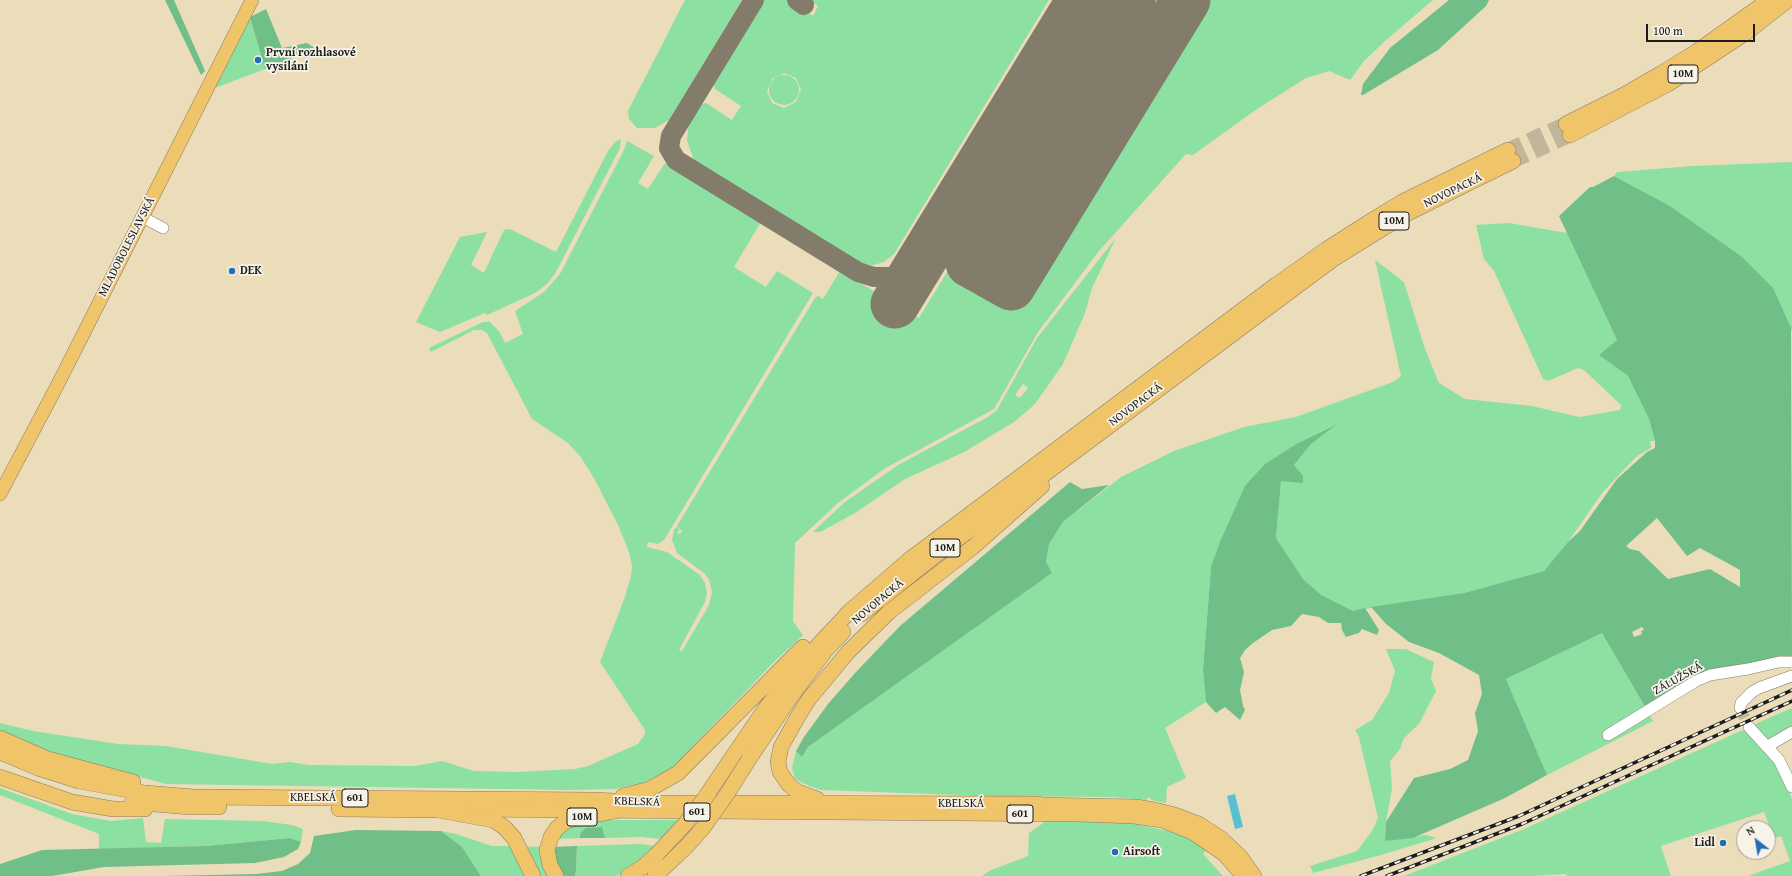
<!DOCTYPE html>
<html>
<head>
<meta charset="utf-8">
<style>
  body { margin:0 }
  #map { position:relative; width:1792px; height:876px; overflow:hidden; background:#ebddba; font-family:"Gentium Book Plus",serif }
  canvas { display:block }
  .north { position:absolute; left:1736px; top:820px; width:40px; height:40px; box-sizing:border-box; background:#f7f3e8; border:1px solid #9f9d96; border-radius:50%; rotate:329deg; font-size:11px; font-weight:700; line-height:16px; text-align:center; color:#1c1c1c }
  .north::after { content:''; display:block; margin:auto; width:14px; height:18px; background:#1f6fb2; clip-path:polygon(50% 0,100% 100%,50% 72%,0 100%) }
  .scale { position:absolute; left:1646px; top:24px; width:109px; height:18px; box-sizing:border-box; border:2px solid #1c1c1c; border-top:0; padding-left:5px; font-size:12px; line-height:14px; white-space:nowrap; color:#1c1c1c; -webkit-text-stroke:3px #f7f3e8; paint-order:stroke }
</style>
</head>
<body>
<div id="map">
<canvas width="1792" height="876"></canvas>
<div class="north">N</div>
<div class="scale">100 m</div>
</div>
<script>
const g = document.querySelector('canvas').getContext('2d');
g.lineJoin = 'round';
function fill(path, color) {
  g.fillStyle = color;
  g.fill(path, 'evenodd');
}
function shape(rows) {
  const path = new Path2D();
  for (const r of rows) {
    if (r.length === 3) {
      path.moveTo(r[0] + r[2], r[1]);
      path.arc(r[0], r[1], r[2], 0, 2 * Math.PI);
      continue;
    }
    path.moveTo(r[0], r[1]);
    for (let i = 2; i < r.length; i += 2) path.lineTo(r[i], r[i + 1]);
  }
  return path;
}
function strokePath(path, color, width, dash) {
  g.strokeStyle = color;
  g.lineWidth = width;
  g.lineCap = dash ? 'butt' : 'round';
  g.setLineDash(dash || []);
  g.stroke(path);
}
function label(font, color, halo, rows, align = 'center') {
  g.font = font + ' "Gentium Book Plus",serif';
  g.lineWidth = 3.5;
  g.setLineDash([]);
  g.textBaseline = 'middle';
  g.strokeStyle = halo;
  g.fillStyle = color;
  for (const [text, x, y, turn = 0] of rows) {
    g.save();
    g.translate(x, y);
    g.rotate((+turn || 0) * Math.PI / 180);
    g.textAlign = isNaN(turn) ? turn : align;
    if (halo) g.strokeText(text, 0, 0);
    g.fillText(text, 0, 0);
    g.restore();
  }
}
const green = shape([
  [685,0,742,0,669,120,655,128,637,128,629,119,628,111],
  [763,0,791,0,813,16,818,6,808,0,806,2,803,0,1049,0,894,254,884,262,873,265,859,264,699,166,693,158,687,140,688,130,690,119,699,105,706,103,732,120,741,106,715,89,713,82],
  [784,73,796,78,801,90,796,102,784,108,772,103,767,91,772,79],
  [1113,0,1433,0,1385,41,1364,61,1350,80,1329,71,1306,78,1257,109,1193,155,1186,154,1099,251,1038,332,994,409,884,469,838,503,795,543,793,621,803,635,773,663,672,768,643,783,615,789,571,790,166,784,57,755,0,733,0,723,33,731,118,744,166,746,272,764,290,762,308,765,415,766,442,761,474,771,517,772,575,769,588,766,638,744,645,734,645,730,600,662,625,597,631,576,632,565,629,552,618,525,594,478,580,456,568,443,532,419,487,333,482,330,474,330,431,352,429,348,483,322,489,322,488,320,499,331,505,343,523,334,515,311,544,292,560,274,624,150,627,141,654,156,638,183,648,189,665,163,761,222,734,267,766,287,777,271,813,293,664,540,658,544,648,542,647,547,667,552,700,575,705,583,707,593,705,602,679,650,682,651,709,605,712,592,709,579,704,573,677,553,672,540,674,530,676,527,680,529,677,533,680,534,682,531,677,526,815,298,818,296,823,299,840,271,919,318],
  [250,17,265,69,215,88],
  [784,90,15],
  [621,139,620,148,556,272,547,284,535,293,487,315,485,313,440,332,416,322,460,237,487,232,471,265,484,273,504,230,510,229,556,252,608,151,615,142],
  [1792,162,1792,331,1741,256,1670,206,1614,176,1617,172,1693,166],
  [1509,223,1567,233,1617,340,1599,355,1628,376,1649,419,1655,441,1650,441,1651,448,1637,456,1602,493,1568,542,1544,571,1464,593,1353,611,1320,595,1303,579,1276,538,1281,481,1302,476,1294,465,1311,444,1334,425,1296,444,1265,464,1211,567,1203,670,1206,702,1165,728,1186,778,1167,787,1166,803,1152,800,1149,797,1146,800,1112,797,986,796,821,790,807,785,795,779,792,768,796,751,802,757,808,747,1052,573,1046,562,1049,544,1063,522,1121,477,1174,451,1244,427,1296,417,1393,382,1401,376,1375,260,1404,282,1425,349,1439,383,1465,399,1532,406,1579,417,1620,410,1621,405,1584,370,1578,368,1548,381,1543,379,1494,271,1484,259,1476,225],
  [1116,238,1092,288,1085,313,1063,364,1035,404,1014,422,964,452,905,479,855,513,820,532,813,532,845,502,898,465,988,417,997,410,1037,338],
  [1023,384,1028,388,1020,398,1015,395],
  [1602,633,1653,721,1547,775,1506,679],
  [1386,649,1406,649,1434,662,1431,678,1436,691,1419,724,1404,738,1400,749,1390,761,1392,788,1386,822,1385,841,1426,835,1437,838,1381,855,1313,873,1310,866,1357,851,1372,831,1378,818,1359,737,1355,730,1372,720,1389,693,1395,671],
  [1792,708,1792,728,1767,740,1756,731,1755,724],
  [1745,729,1761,743,1781,771,1792,799,1792,876,1748,876,1790,861,1781,836,1774,838,1764,812,1661,846,1671,876,1567,876,1566,874,1535,876,1404,876,1524,829],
  [0,788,72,814,111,821,143,818,146,842,161,843,165,819,262,821,292,825,303,829,301,842,290,838,206,846,99,849,99,834,0,795],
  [587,820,678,820,662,839,641,837,605,838,601,827,586,828,579,835,579,838,556,839,564,829],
  [1046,821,1130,823,1168,831,1187,837,1207,849,1203,854,1223,876,982,876,989,871,1028,856,1029,833],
  [441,831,456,834,492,846,553,847,561,873,564,876,481,876,462,847],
  [640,844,655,846,636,864,620,874,616,876,575,876,576,870,577,846]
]);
const forest = shape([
  [165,0,174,0,205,71,201,75],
  [1449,0,1489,0,1486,6,1438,50,1363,95,1361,95,1363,84,1390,48],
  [266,9,282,48,307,43,316,49,265,69,250,17],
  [1614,176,1670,206,1741,256,1773,288,1791,328,1792,661,1701,673,1684,683,1648,712,1602,633,1506,679,1547,775,1505,798,1413,838,1385,841,1386,822,1414,778,1450,769,1468,760,1478,731,1475,713,1482,694,1479,675,1439,653,1409,642,1386,624,1371,607,1464,593,1544,571,1568,542,1580,531,1617,479,1647,452,1655,448,1655,441,1649,419,1628,376,1599,355,1617,340,1559,216,1590,187,1593,187],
  [1657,518,1687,556,1700,548,1740,570,1740,587,1710,569,1668,579,1639,551,1630,549,1626,546],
  [1642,627,1644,630,1641,631,1642,634,1634,637,1632,632],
  [1337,424,1311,444,1294,465,1303,476,1303,483,1281,481,1276,538,1303,579,1321,595,1353,611,1365,608,1379,630,1377,635,1362,629,1359,633,1346,637,1342,630,1341,623,1328,623,1319,617,1302,614,1291,626,1272,630,1253,643,1245,650,1240,658,1244,672,1240,690,1243,706,1245,710,1240,720,1225,707,1216,713,1206,702,1203,670,1211,567,1220,542,1245,486,1265,464,1296,444],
  [1070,482,1082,489,1109,485,1063,522,1049,544,1046,562,1052,573,808,747,802,757,796,751,804,737,828,704,856,672,900,626],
  [602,827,605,838,579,838,581,832,586,828],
  [356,830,441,831,462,847,481,876,162,876,256,874,282,871,298,864,310,853,314,836],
  [290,838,301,842,298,849,284,857,255,863,104,867,52,876,0,876,0,864,42,850,206,846],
  [577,846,576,870,575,876,564,876,557,869,553,847]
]);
const water = shape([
  [1235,794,1243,827,1235,829,1227,796]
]);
const taxiway = shape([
  [754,0,671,136,669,148,676,160,858,272,874,277,893,277,908,271,915,266,921,260,958,199],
  [797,0,804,5]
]);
const runway = shape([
  [1131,0,970,263,1011,286,1186,0],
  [895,304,1081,0]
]);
const minorTunnel = shape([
  [1740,708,1749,727]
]);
const highwayTunnel = shape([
  [1508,150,1566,124],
  [1513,161,1570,135]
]);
const minor = shape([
  [142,217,163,228],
  [1740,708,1741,703,1752,692,1759,688,1792,676],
  [1749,727,1779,760,1792,787],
  [1608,735,1696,681,1710,675,1748,669,1779,662,1792,662],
  [1768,746,1792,732]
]);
const major = shape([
  [0,494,57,386,252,0],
  [1039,804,1136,806,1155,809,1175,814,1199,823,1222,838,1241,856,1255,876],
  [462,810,1080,815,1134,817,1162,821,1192,833,1224,855,1242,876]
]);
const highway = shape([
  [1566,124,1622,96,1662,73,1696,52,1769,0],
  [1570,135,1668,84,1747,32,1788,0],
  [862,614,936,555,1332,260,1406,214,1513,161],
  [0,738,48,759,133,782],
  [0,752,38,768,79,781,145,793,194,797,593,800,658,803,1039,804],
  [749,759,792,695,826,650,843,632],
  [0,777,72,802,113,809,145,809],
  [623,796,650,789,678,773,803,647],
  [704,799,765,709,797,668,850,611,909,560,1276,285,1327,249,1366,224,1402,202,1508,150],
  [817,799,798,792,789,785,780,772,778,762,781,747,797,718,809,699,848,652,889,612,973,547,1042,486],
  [132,802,190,807,219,807],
  [339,809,438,810,493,820,504,827,514,838,533,876],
  [556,876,550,865,547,850,551,837,557,828,566,821,573,819,615,811],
  [628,876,643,867,657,854],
  [655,876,685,848]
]);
const rail = shape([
  [1361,876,1519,816,1792,690],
  [1387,876,1522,824,1792,701]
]);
const highwayBridge = shape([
  [685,848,703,828,727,794,749,759],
  [657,854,685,824,704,799]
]);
const markers = [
  [258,60,4,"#1f6fb2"],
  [232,271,4,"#1f6fb2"],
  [1723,843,4,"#1f6fb2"],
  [1115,852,4,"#1f6fb2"]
];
const shields = [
  [1683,74,30],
  [1394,221,30],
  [945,548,30],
  [355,798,26],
  [697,812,26],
  [1020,814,26],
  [582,817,30]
];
const shieldNames = [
  ["10M",1683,74],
  ["10M",1394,221],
  ["10M",945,548],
  ["601",355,798],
  ["601",697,812],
  ["601",1020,814],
  ["10M",582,817]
];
const poiNames = [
  ["První rozhlasové",266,53],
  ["vysilání",266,67],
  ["DEK",240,271],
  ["Lidl",1715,843,"right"],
  ["Airsoft",1123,852]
];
const streetNames = [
  ["NOVOPACKÁ",1453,191,-26],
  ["MLADOBOLESLAVSKÁ",127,247,-63],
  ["NOVOPACKÁ",1136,405,-37],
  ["NOVOPACKÁ",878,602,-40],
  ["ZÁLUŽSKÁ",1678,679,-29],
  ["KBELSKÁ",313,798],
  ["KBELSKÁ",637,802,2],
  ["KBELSKÁ",961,804]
];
fill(green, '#8be0a2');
fill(forest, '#70be88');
fill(water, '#56c1d1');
strokePath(taxiway, '#847c6b', 20);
strokePath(runway, '#847c6b', 49);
strokePath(minorTunnel, '#c2b69a', 11, [11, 5.5]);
strokePath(highwayTunnel, '#c2b69a', 15, [15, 8]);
strokePath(minor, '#847c6b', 12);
strokePath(major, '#847c6b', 14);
strokePath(highway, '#847c6b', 16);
strokePath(minor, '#fff', 11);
strokePath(major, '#f0c469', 13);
strokePath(highway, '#f0c469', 15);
strokePath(rail, '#1c1c1c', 3.5);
strokePath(rail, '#f7f3e8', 2, [6]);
strokePath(highwayBridge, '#847c6b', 16, []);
strokePath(highwayBridge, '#f0c469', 15);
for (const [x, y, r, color] of markers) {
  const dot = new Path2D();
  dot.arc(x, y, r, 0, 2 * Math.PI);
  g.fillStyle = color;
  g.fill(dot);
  strokePath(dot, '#f7f3e8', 1.5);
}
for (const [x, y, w] of shields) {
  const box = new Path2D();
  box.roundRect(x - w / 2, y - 9, w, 18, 3);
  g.fillStyle = '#f7f3e8';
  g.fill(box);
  strokePath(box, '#1c1c1c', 1);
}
label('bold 11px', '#1c1c1c', null, shieldNames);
label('bold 12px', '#1c1c1c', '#f7f3e8', poiNames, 'left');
label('12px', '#1c1c1c', '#f7f3e8', streetNames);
</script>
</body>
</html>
